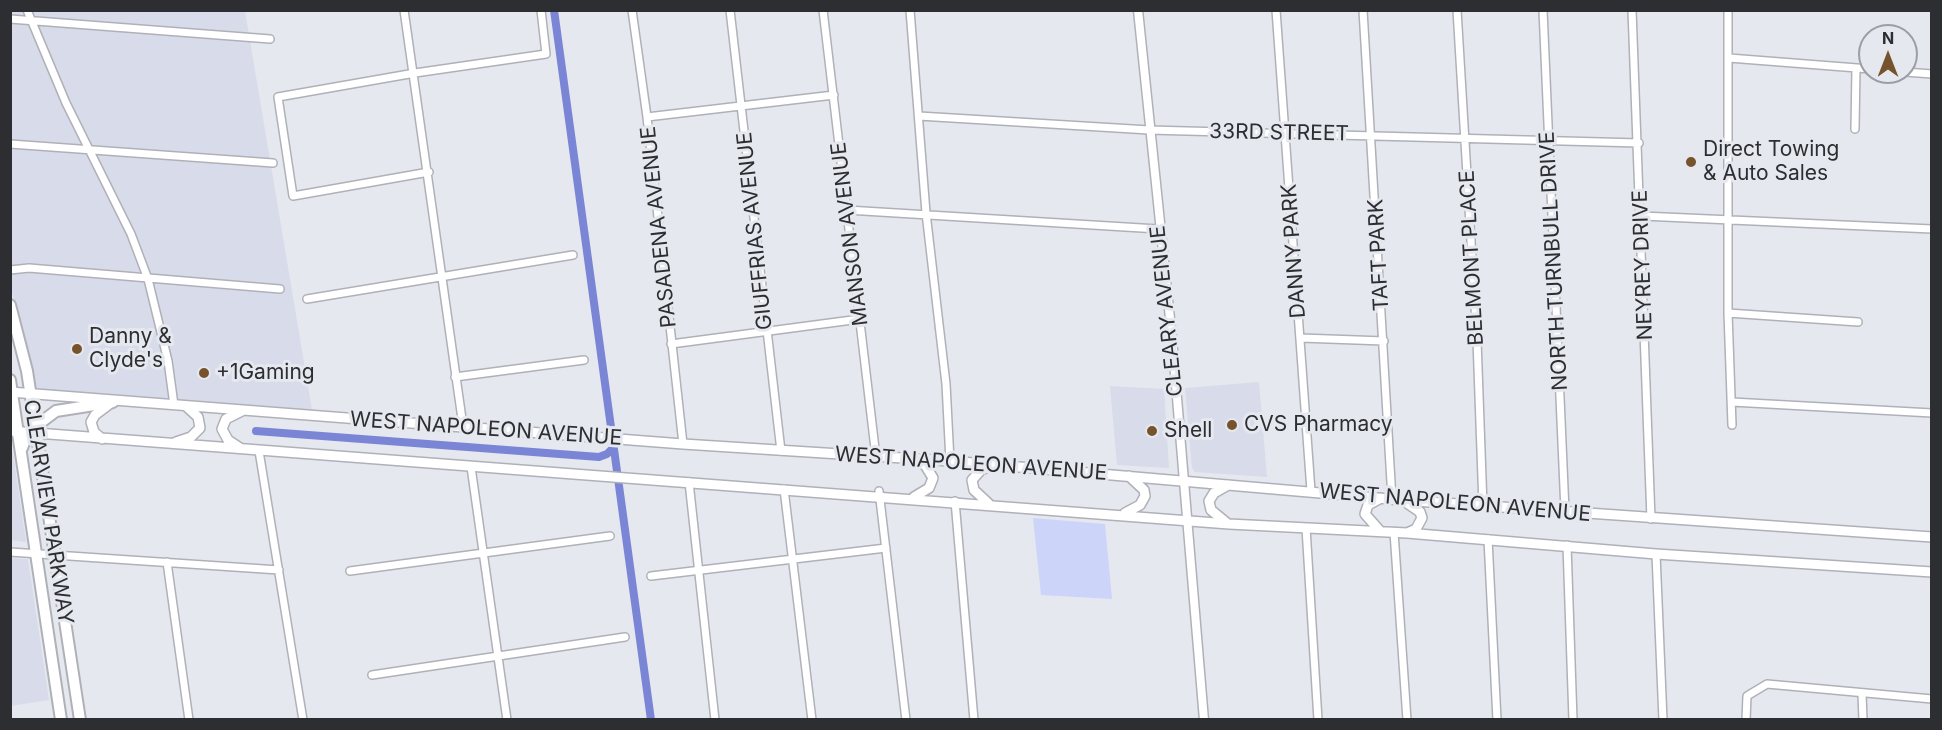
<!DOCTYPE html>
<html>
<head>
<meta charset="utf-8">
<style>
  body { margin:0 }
  #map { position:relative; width:1942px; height:730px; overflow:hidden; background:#e6e8ef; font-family:Inter,sans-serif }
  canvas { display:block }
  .frame { position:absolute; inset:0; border:12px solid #2d2e31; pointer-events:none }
  .north { position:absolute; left:1858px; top:24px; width:60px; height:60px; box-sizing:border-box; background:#e6e8ef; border:2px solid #9c9ea3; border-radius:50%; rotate:0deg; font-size:16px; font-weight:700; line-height:24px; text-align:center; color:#2d2e31 }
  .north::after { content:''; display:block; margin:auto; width:21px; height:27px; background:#76532c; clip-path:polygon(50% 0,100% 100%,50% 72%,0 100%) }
</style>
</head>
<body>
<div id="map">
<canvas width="1942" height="730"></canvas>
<div class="frame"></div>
<div class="north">N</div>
</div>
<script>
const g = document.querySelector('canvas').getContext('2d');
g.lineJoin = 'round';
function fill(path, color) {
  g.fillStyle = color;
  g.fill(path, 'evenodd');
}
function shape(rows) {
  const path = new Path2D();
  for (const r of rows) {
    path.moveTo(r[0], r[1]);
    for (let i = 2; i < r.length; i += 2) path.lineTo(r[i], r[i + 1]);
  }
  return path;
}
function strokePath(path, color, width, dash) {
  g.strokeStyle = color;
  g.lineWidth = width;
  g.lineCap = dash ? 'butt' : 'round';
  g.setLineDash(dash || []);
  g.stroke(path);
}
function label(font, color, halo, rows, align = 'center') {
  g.font = font + ' Inter,sans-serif';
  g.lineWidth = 6;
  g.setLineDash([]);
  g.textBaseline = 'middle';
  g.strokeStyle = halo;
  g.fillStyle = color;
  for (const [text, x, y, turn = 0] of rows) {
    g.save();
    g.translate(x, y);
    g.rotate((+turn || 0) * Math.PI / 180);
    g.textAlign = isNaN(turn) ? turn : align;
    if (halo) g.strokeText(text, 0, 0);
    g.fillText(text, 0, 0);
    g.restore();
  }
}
const built = shape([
  [10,11,245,11,312,410,35,389,21,322,11,289],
  [1259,382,1267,477,1195,472,1192,468,1185,388],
  [1110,386,1164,389,1169,468,1117,465],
  [10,448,13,453,26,542,11,540],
  [10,558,28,559,49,700,11,706]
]);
const green = shape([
  [1033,518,1105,524,1112,599,1041,595]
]);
const canal = shape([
  [554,10,651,720],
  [256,431,599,457,607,454,614,447]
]);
const minor = shape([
  [27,10,66,103,131,234,148,279,168,361,174,405],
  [404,10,463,426],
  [632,10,647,117,683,444],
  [730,10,781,451],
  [823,10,876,457],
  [910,10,926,213,946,384,950,461],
  [1276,10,1311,491],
  [1363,10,1392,499],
  [1457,10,1477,340,1483,506],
  [1543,10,1565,511],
  [1632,10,1651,519],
  [1728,10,1728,313,1732,425],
  [10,19,270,39],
  [1729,58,1870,69],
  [1905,72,1932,74],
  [919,116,1149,130,1639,143],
  [647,117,834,95],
  [1855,129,1856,68],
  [10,144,273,163],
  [429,172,293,196,278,97,415,73,546,54,541,10],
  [847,210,1158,229],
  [1642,216,1932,229],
  [10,270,29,268,280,289],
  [307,299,573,255],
  [1728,313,1858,322],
  [1301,338,1384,341],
  [671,344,860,319],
  [455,377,584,360],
  [1732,402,1932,413],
  [259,451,303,720],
  [471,467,507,720],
  [689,482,715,720],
  [784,489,812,720],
  [879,491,906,720],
  [955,501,974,720],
  [1306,528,1318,720],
  [1394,532,1407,720],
  [1488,539,1497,720],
  [1567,545,1573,720],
  [10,552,279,570],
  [1656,554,1663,720],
  [167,562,189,720],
  [350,571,610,536],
  [651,576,886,548],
  [372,675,625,637],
  [1862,694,1863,720],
  [1746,720,1747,696,1767,684,1932,699]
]);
const tertiary = shape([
  [1138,10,1172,338,1204,720]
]);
const secondary = shape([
  [10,392,683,444,950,461,1401,500,1932,537],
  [10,431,1229,524,1407,533,1656,554,1932,572],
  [102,439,94,432,91,422,95,415,111,403],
  [176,442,191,437,200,428,198,417,187,407],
  [240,448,228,440,222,429,226,419,242,411],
  [1228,485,1214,493,1209,501,1211,510,1228,524],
  [914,497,929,488,933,478,925,465,915,461],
  [1407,503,1420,512,1422,518,1416,529,1407,533],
  [989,504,974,490,972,480,981,470,991,466],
  [1125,513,1140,505,1145,496,1144,490,1129,476],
  [1380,531,1365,514,1368,505,1381,498]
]);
const trunk = shape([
  [10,305,27,371,80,720],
  [10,380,61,720],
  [22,448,28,432,56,411,113,402]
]);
const markers = [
  [1691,162,6,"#76532c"],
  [77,349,6,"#76532c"],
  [204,373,6,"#76532c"],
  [1232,425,6,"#76532c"],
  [1152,431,6,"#76532c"]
];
const streetNames = [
  ["33RD STREET",1279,133,1],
  ["PASADENA AVENUE",659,227,-96],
  ["GIUFFRIAS AVENUE",755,231,-96],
  ["MANSON AVENUE",850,234,-97],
  ["DANNY PARK",1294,251,-94],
  ["TAFT PARK",1379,255,-93],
  ["BELMONT PLACE",1472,258,-93],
  ["NORTH TURNBULL DRIVE",1554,261,-93],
  ["NEYREY DRIVE",1643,265,-92],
  ["CLEARY AVENUE",1167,311,-96],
  ["WEST NAPOLEON AVENUE",486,429,4],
  ["WEST NAPOLEON AVENUE",971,464,4],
  ["WEST NAPOLEON AVENUE",1455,503,5],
  ["CLEARVIEW PARKWAY",48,512,81]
];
const poiNames = [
  ["Direct Towing",1703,150],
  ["& Auto Sales",1703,174],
  ["Danny &",89,337],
  ["Clyde's",89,361],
  ["+1Gaming",216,373],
  ["CVS Pharmacy",1244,425],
  ["Shell",1164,431]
];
fill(built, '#d8dbe9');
fill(green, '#cdd4f9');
strokePath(canal, '#7a85d6', 8);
strokePath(minor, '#b0b1b8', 10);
strokePath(tertiary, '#b0b1b8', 11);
strokePath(secondary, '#b0b1b8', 12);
strokePath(trunk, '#b0b1b8', 14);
strokePath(minor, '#fff', 7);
strokePath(tertiary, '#fff', 8);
strokePath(secondary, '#fff', 9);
strokePath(trunk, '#fff', 10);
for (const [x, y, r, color] of markers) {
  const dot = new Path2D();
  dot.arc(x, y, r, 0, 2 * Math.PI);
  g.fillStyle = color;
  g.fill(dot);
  strokePath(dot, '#e6e8ef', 2);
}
label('21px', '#2d2e31', '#e6e8ef', streetNames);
label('21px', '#2d2e31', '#e6e8ef', poiNames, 'left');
</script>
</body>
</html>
